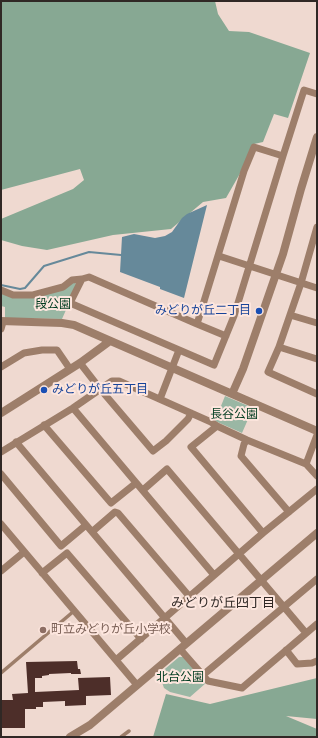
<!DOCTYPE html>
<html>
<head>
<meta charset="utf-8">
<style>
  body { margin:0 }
  #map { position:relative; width:318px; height:738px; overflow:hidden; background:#efd9d0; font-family:Jost,sans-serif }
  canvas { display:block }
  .frame { position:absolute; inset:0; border:2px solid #302825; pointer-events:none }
</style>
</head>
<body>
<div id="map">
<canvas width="318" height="738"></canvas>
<div class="frame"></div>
</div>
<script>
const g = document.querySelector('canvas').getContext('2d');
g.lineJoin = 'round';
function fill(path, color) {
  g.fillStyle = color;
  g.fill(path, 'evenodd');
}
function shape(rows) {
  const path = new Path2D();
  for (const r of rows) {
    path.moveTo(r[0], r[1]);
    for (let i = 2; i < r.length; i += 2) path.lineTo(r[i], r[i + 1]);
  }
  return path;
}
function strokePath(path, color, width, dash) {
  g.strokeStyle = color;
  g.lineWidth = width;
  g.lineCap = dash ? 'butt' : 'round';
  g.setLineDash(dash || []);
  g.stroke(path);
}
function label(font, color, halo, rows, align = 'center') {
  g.font = font + ' Jost,"Noto Sans JP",sans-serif';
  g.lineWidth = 4;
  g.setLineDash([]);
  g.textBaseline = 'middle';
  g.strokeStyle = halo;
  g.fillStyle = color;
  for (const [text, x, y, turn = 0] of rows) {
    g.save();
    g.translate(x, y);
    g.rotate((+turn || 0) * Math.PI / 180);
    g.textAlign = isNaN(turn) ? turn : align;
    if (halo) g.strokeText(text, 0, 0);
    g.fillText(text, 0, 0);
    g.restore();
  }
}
const green = shape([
  [74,281,77,285,62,319,5,318,5,307,1,306,1,291,32,297],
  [225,396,253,408,242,433,215,421],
  [179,657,184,657,206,683,190,697,170,692,164,688,159,674]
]);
const forest = shape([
  [1,1,215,1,218,14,229,31,249,32,310,53,288,118,274,114,263,142,254,144,242,170,226,198,203,202,171,229,113,235,47,250,22,246,1,240,1,219,73,189,84,180,80,169,1,190],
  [317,678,317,719,286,716,317,729,317,737,153,737,166,694,210,704]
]);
const water = shape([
  [207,205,184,298,160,289,160,287,120,272,122,237,134,234,155,238,165,236,172,232,182,218,187,214]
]);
const stream = shape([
  [1,285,20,289,25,288,44,266,89,252,121,255]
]);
const building = shape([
  [77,661,78,669,80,669,81,674,71,674,71,673,49,674,49,675,42,676,42,678,35,678,35,692,79,690,78,678,110,677,111,695,86,696,86,705,65,706,65,701,43,702,43,707,36,707,36,709,25,709,25,728,1,728,1,700,13,700,12,694,28,693,26,662]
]);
const service = shape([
  [1,673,74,611],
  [121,737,129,731]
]);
const minor = shape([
  [283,156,254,147,244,171,197,324,89,277,82,279,70,303,214,365,234,316,283,156,304,90,317,94],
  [317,227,301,283,279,347,268,372,317,394],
  [219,256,317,288],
  [1,290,13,295,33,295,63,287,72,280,82,279],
  [290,315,317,323],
  [197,324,226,336],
  [1,329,3,322],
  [279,347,317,359],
  [80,363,101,390,153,451,166,441,188,419,191,413],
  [1,367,24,353,42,350,57,350,70,369],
  [160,399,179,350],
  [73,408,214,575],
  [44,425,111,503,136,483],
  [217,426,191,447,263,533],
  [247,440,244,444,241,456,289,512],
  [16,442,186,643],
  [1,452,73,408,112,381,119,381,211,422,217,426,247,440,306,464,317,476],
  [306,464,317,435],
  [1,474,61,546,86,525],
  [143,490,167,469,306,633],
  [1,524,137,685],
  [93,531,115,512,118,513,189,596],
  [1,571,24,552],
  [42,573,67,553,141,639],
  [180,649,208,681,242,688,317,624],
  [286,650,297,664,312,663,317,661],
  [116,660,263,533,317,489],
  [203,675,317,579]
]);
const tertiary = shape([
  [1,321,62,323,74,325,317,431],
  [232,394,243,369,283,254,301,189,317,137],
  [1,413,80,363,110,341],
  [70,737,90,725,317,533]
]);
const markers = [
  [259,311,4,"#1a4fb4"],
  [44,390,4,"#1a4fb4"],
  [43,630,4,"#8d6e63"]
];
const parkNames = [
  ["段公園",53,305],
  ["長谷公園",234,415],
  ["北台公園",180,678]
];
const transitNames = [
  ["みどりが丘二丁目",251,311],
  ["みどりが丘五丁目",52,390,"left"]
];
const educationNames = [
  ["町立みどりが丘小学校",51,630]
];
const neighbourhoodNames = [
  ["みどりが丘四丁目",223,604]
];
fill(green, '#9ab7a4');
fill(forest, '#87a893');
fill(water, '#66899a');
strokePath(stream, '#66899a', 2);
fill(building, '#4d2e29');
strokePath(service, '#9d7e6a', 3.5);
strokePath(minor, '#9d7e6a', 7);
strokePath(tertiary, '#9d7e6a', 8);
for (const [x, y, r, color] of markers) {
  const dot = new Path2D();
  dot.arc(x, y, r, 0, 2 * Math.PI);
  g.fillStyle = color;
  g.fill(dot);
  strokePath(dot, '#fde6de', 1.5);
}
label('12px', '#003c20', '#fde6de', parkNames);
label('12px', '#164399', '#fde6de', transitNames, 'right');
label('12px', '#785e54', '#fde6de', educationNames, 'left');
label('13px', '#302825', '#fde6de', neighbourhoodNames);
</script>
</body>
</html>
